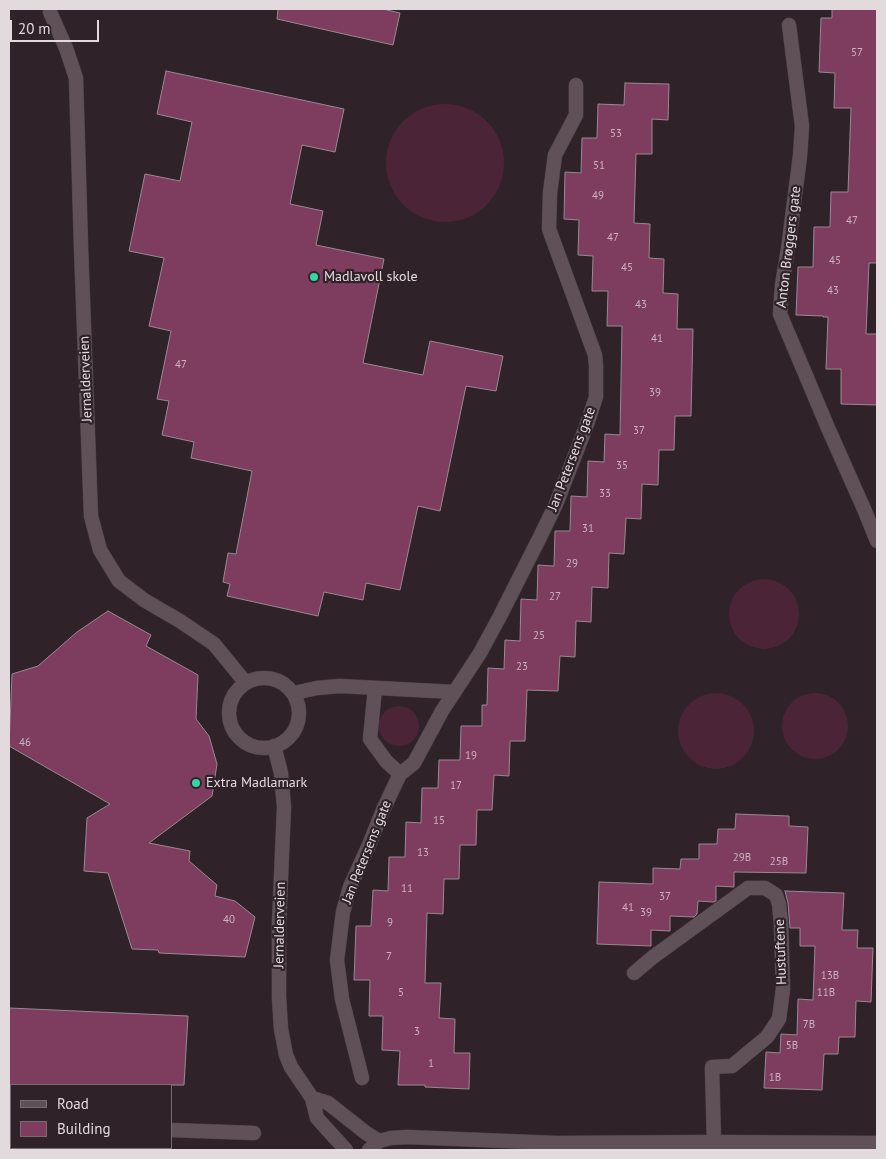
<!DOCTYPE html>
<html>
<head>
<meta charset="utf-8">
<style>
  body { margin:0 }
  #map { position:relative; width:886px; height:1159px; overflow:hidden; background:#2f2329; font-family:"PT Sans",sans-serif }
  canvas { display:block }
  .frame { position:absolute; inset:0; border:10px solid #e2dadd; pointer-events:none }
  .legend { position:absolute; left:10px; top:1084px; width:162px; height:65px; box-sizing:border-box; background:#2f2329; border:1px solid #776c71; margin:0; padding:6px 9px; list-style:none; font-size:15px; color:#e2dadd }
  .legend li { display:flex; align-items:center; gap:10px; height:25px }
  .legend b { width:25px; border:1px solid #776c71 }
  .scale { position:absolute; left:10px; top:20px; width:89px; height:22px; box-sizing:border-box; border:2px solid #e2dadd; border-top:0; padding-left:6px; font-size:15px; line-height:18px; white-space:nowrap; color:#e2dadd; -webkit-text-stroke:4px #2f2329; paint-order:stroke }
</style>
</head>
<body>
<div id="map">
<canvas width="886" height="1159"></canvas>
<div class="frame"></div>
<ul class="legend">
<li><b style="height:6px;background:#5f5157"></b>Road</li>
<li><b style="height:14px;background:#7e3d5f"></b>Building</li>
</ul>
<div class="scale">20 m</div>
</div>
<script>
const g = document.querySelector('canvas').getContext('2d');
g.lineJoin = 'round';
function fill(path, color) {
  g.fillStyle = color;
  g.fill(path, 'evenodd');
}
function shape(rows) {
  const path = new Path2D();
  for (const r of rows) {
    if (r.length === 3) {
      path.moveTo(r[0] + r[2], r[1]);
      path.arc(r[0], r[1], r[2], 0, 2 * Math.PI);
      continue;
    }
    path.moveTo(r[0], r[1]);
    for (let i = 2; i < r.length; i += 2) path.lineTo(r[i], r[i + 1]);
  }
  return path;
}
function strokePath(path, color, width, dash) {
  g.strokeStyle = color;
  g.lineWidth = width;
  g.lineCap = dash ? 'butt' : 'round';
  g.setLineDash(dash || []);
  g.stroke(path);
}
function label(font, color, halo, rows, align = 'center') {
  g.font = font + ' "PT Sans",sans-serif';
  g.lineWidth = 4.5;
  g.setLineDash([]);
  g.textBaseline = 'middle';
  g.strokeStyle = halo;
  g.fillStyle = color;
  for (const [text, x, y, turn = 0] of rows) {
    g.save();
    g.translate(x, y);
    g.rotate((+turn || 0) * Math.PI / 180);
    g.textAlign = isNaN(turn) ? turn : align;
    if (halo) g.strokeText(text, 0, 0);
    g.fillText(text, 0, 0);
    g.restore();
  }
}
const green = shape([
  [445,163,59],
  [764,614,35],
  [815,726,33],
  [716,731,38],
  [399,726,20]
]);
const building = shape([
  [278,9,383,9,400,13,393,45,277,19,278,9],
  [832,9,877,9,877,263,869,263,866,334,877,334,877,405,841,404,841,369,826,369,828,317,823,317,823,316,796,315,798,267,813,267,814,227,830,227,831,192,848,192,851,108,834,108,835,73,819,72,821,18,832,18,832,9],
  [166,71,344,109,335,152,302,145,290,204,323,211,316,245,384,259,363,363,423,375,430,341,503,356,496,391,466,386,440,511,418,506,400,590,366,583,363,600,324,592,318,616,227,596,230,584,223,582,228,553,236,554,252,471,191,458,194,442,162,435,169,401,157,399,171,331,149,326,164,258,129,251,145,174,180,181,192,122,157,114,166,71],
  [625,83,669,84,668,120,652,119,652,154,636,154,634,223,650,224,649,258,664,259,663,293,678,294,677,329,693,329,691,416,675,416,674,450,659,450,658,485,642,484,641,519,626,518,624,554,609,553,608,588,592,587,591,622,576,621,575,657,560,656,558,691,527,690,525,741,510,741,509,776,494,775,492,810,477,810,476,845,460,845,459,879,444,879,443,914,427,913,425,983,441,983,439,1018,455,1019,454,1053,470,1053,469,1089,425,1087,425,1085,398,1085,400,1051,382,1050,383,1016,369,1016,370,980,354,980,356,926,371,926,373,890,388,891,389,857,405,857,406,822,421,823,422,788,438,788,439,760,460,760,461,726,482,726,482,705,487,705,488,668,504,669,505,640,520,641,521,599,537,600,538,565,554,566,555,531,570,531,571,496,587,497,588,461,604,462,605,434,620,435,622,326,607,326,608,291,592,291,593,256,578,255,579,220,564,219,565,172,581,173,582,138,597,138,598,104,624,105,625,83],
  [108,611,151,635,146,646,198,675,196,719,209,736,217,764,212,796,149,843,190,851,189,861,217,885,215,896,235,901,255,917,245,957,159,953,158,950,132,949,108,873,84,871,87,818,110,804,9,746,12,674,38,666,77,632,108,611],
  [736,814,789,816,789,826,808,827,806,873,734,872,734,887,716,886,716,901,714,902,698,901,697,914,694,917,670,916,670,931,651,930,651,946,597,944,599,882,653,884,653,868,680,869,681,859,699,859,699,844,717,844,718,829,735,829,736,814],
  [785,891,844,893,842,930,858,930,857,948,873,948,871,1002,856,1001,855,1037,839,1037,838,1054,824,1054,822,1090,764,1088,766,1052,780,1053,781,1034,797,1035,798,999,813,1000,815,946,800,946,800,928,790,928,788,903,785,891],
  [9,1008,188,1016,184,1085,9,1085,9,1008]
]);
const minor = shape([
  [50,12,66,48,76,78,81,247,91,516,100,550,119,581,144,600,180,621,214,644,245,682],
  [789,25,802,126,800,156,788,249,782,285,780,314,828,428,864,509,877,541],
  [264,713,35],
  [375,688,370,739,386,761,400,774],
  [294,693,317,688,340,686,454,692],
  [274,746,281,773,284,807,279,924,279,997,281,1029,286,1055,291,1067,312,1098,317,1118,346,1150],
  [634,973,653,957,748,888,765,888,776,895,779,904,781,924,783,989,779,1019,767,1037,732,1066,712,1067,714,1142],
  [362,1078,342,999,337,960,343,912,350,887,369,845,383,810,400,774,414,763,442,711,480,653,499,618,540,537,556,504,586,427,596,397,596,366,595,355,549,229,550,193,555,155,576,115,576,85],
  [312,1098,328,1103,366,1133,379,1141],
  [9,1122,11,1122],
  [171,1130,254,1133]
]);
const tertiary = shape([
  [369,1150,379,1141,391,1138,407,1137,556,1143,714,1142,877,1143]
]);
const markers = [
  [314,277,5,"#33d4a8"],
  [196,783,5,"#33d4a8"]
];
const numberNames = [
  ["57",857,53],
  ["53",616,134],
  ["51",599,166],
  ["49",598,196],
  ["47",852,221],
  ["47",613,238],
  ["45",835,261],
  ["45",627,268],
  ["43",833,291],
  ["43",641,305],
  ["41",657,339],
  ["47",181,365],
  ["39",655,393],
  ["37",639,431],
  ["35",622,466],
  ["33",605,494],
  ["31",588,529],
  ["29",572,564],
  ["27",555,597],
  ["25",539,636],
  ["23",522,667],
  ["46",25,743],
  ["19",471,756],
  ["17",456,786],
  ["15",439,821],
  ["13",423,853],
  ["29B",742,858],
  ["25B",779,862],
  ["11",407,889],
  ["37",665,897],
  ["41",628,908],
  ["39",646,913],
  ["40",229,920],
  ["9",390,923],
  ["7",389,957],
  ["13B",830,976],
  ["5",401,993],
  ["11B",826,993],
  ["7B",809,1025],
  ["3",417,1032],
  ["5B",792,1046],
  ["1",431,1064],
  ["1B",775,1078]
];
const streetNames = [
  ["Anton Brøggers gate",789,247,-83],
  ["Jernalderveien",86,379,-92],
  ["Jan Petersens gate",572,459,-69],
  ["Jan Petersens gate",367,852,-68],
  ["Jernalderveien",280,925,-89],
  ["Hustuftene",781,952,-92]
];
const poiNames = [
  ["Madlavoll skole",324,277],
  ["Extra Madlamark",206,783]
];
fill(green, '#4b2438');
fill(building, '#7e3d5f');
strokePath(building, '#988990', 1);
strokePath(minor, '#4c4246', 15);
strokePath(tertiary, '#4c4246', 15);
strokePath(minor, '#5f5157', 14);
strokePath(tertiary, '#5f5157', 14);
for (const [x, y, r, color] of markers) {
  const dot = new Path2D();
  dot.arc(x, y, r, 0, 2 * Math.PI);
  g.fillStyle = color;
  g.fill(dot);
  strokePath(dot, '#2f2329', 2);
}
label('11px', '#c9b3be', null, numberNames);
label('14px', '#e2dadd', '#2f2329', streetNames);
label('14px', '#e2dadd', '#2f2329', poiNames, 'left');
</script>
</body>
</html>
